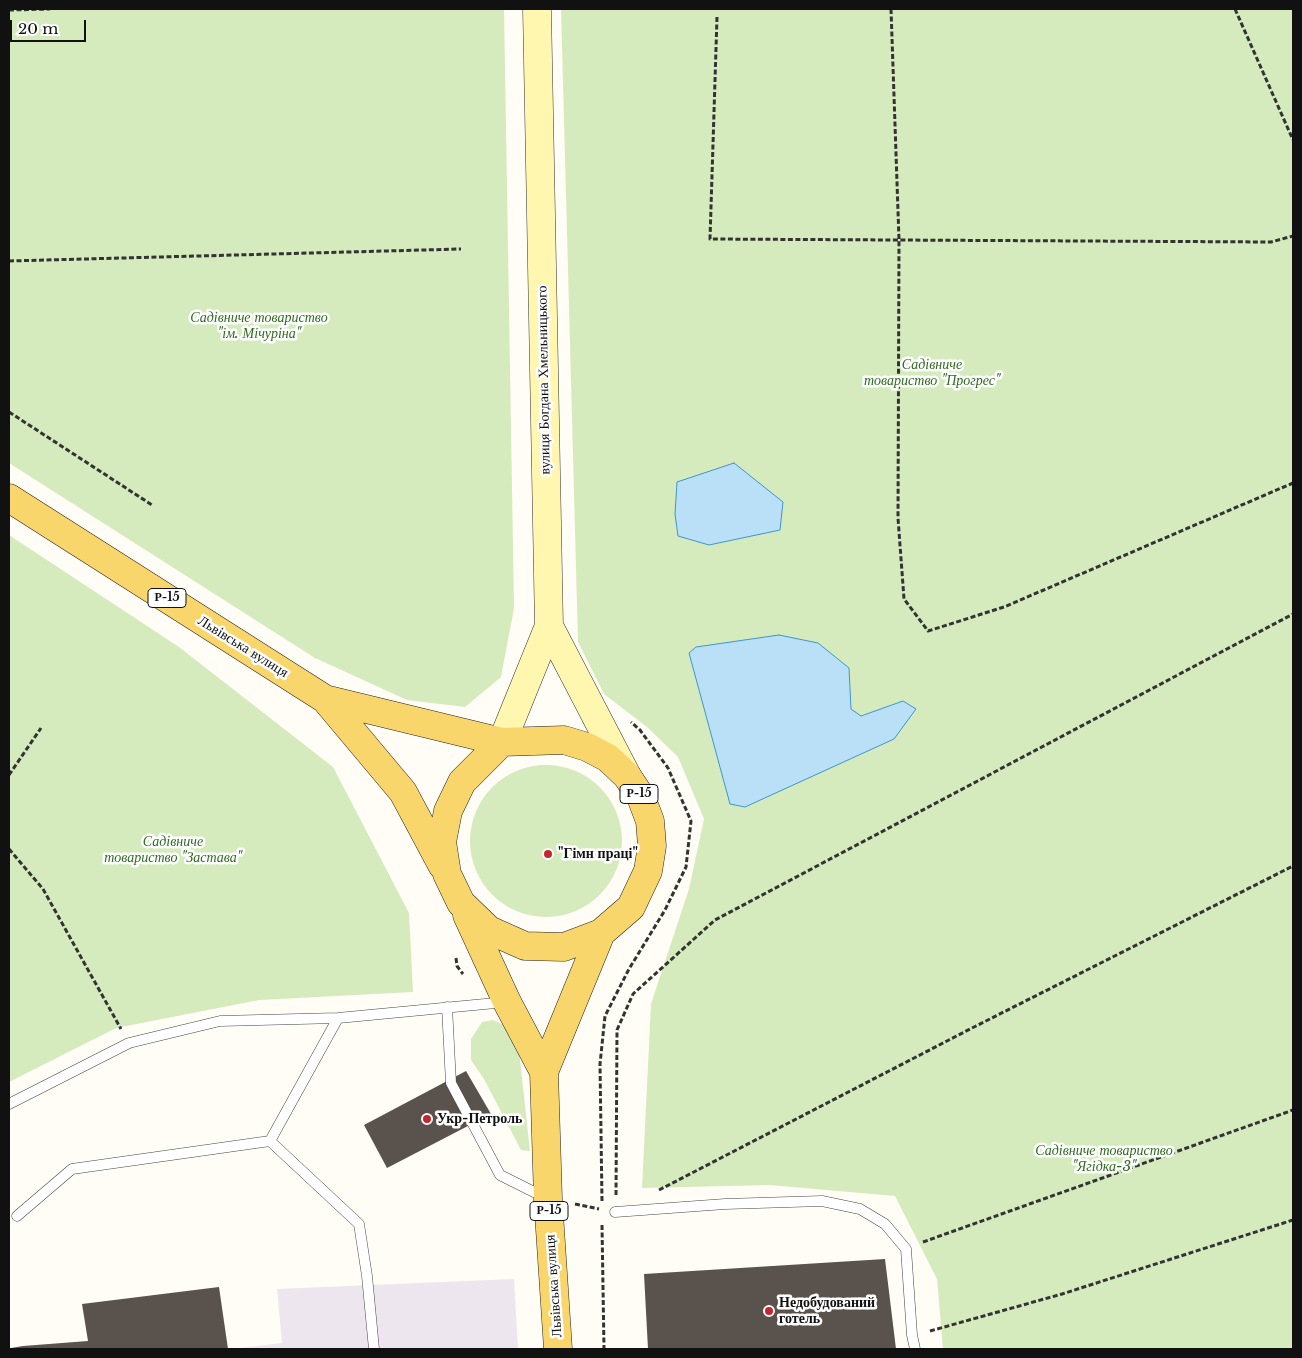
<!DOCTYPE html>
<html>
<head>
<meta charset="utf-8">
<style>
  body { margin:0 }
  #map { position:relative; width:1302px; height:1358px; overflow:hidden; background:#fffdf5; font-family:"Libre Baskerville",serif }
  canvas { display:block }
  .frame { position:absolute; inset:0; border:10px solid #111; pointer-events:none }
  .scale { position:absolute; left:10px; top:20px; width:76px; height:22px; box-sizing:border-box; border:2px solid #111; border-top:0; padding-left:6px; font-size:15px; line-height:18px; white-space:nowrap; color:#111; -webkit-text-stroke:4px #fff; paint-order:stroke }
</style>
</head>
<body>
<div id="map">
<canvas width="1302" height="1358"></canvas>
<div class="frame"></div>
<div class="scale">20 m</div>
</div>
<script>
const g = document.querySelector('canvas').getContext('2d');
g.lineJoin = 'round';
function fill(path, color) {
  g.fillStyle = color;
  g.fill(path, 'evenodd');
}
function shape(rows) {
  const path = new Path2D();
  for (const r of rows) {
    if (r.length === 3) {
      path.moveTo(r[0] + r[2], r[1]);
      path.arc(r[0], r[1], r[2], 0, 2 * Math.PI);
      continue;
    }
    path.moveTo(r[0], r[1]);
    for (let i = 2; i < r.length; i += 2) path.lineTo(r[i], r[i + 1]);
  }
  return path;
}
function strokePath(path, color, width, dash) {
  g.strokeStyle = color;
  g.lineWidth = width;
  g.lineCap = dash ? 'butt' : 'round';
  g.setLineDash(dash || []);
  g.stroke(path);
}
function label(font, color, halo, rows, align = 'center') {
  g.font = font + ' "Libre Baskerville",serif';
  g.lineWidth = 5;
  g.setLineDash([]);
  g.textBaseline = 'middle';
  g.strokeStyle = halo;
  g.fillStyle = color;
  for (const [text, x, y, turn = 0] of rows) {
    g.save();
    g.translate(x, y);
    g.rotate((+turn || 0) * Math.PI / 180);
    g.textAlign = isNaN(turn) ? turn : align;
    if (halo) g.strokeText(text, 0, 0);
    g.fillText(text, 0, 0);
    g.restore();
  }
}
const industrial = shape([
  [514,1279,518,1349,232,1349,282,1343,277,1289]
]);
const green = shape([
  [9,9,504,9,514,608,501,677,465,707,407,700,315,658,9,463],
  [561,9,1293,9,1293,1349,943,1349,937,1279,895,1196,770,1185,642,1188,651,1004,689,889,704,819,678,757,647,727,604,694,578,642],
  [9,535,179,647,333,767,409,913,413,992,259,1000,116,1028,9,1082],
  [546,841,76],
  [493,1020,511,1028,519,1051,530,1151,521,1150,484,1079,471,1060,471,1039,482,1022]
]);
const water = shape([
  [734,463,783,502,780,530,709,545,678,536,675,514,677,482,734,463],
  [779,635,818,643,849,668,851,709,861,716,903,701,916,709,894,739,745,807,730,804,689,653,696,647,779,635]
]);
const building = shape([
  [466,1071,491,1114,387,1168,364,1125],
  [885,1259,896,1349,648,1349,644,1274],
  [219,1287,228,1349,11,1349,11,1348,23,1346,88,1341,82,1304]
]);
const path = shape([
  [891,9,899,240,898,518,904,599,928,631,1004,607,1293,483],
  [1235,9,1293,140],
  [9,10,50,9],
  [717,17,710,239,1271,242,1293,236],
  [9,261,461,249],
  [9,412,152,505],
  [9,775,41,728],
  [9,849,43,889,121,1029],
  [456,958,457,966,463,974],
  [659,1190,974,1027,1293,866],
  [616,1195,617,1030,633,994,715,920,1293,614],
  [602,1201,600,1064,605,1016,629,969,665,910,686,867,691,821,668,768,640,730,631,722],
  [575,1204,599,1209],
  [602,1225,604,1349],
  [923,1242,1293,1110],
  [930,1331,1062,1294,1293,1220]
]);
const lane = shape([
  [447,1007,451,1083,500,1175,546,1198],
  [338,1018,270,1141,359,1224,367,1276,374,1349],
  [9,1104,129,1043,220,1021,338,1018,506,1002],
  [615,1212,725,1204,822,1201,860,1209,885,1224,906,1249,912,1335,915,1349],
  [17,1216,72,1169,270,1141]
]);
const secondary = shape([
  [549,626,627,776],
  [502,742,549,626,537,9]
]);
const primary = shape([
  [9,498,325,699,403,792,442,865],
  [325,699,502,742,564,740,587,747,608,758,627,776,641,797,650,821,652,846,648,871,631,907,601,933,564,947,525,946,489,930,461,903,447,874,442,842,448,811,462,782,502,742],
  [467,915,507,1002,544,1072],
  [558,1349,548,1199,544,1072,601,933]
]);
const markers = [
  [548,854,5,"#c4262e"],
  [427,1119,5,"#c4262e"],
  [769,1311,5,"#c4262e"]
];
const shields = [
  [167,598,38],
  [639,794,38],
  [549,1211,38]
];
const shieldNames = [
  ["Р-15",167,598],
  ["Р-15",639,794],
  ["Р-15",549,1211]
];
const parkNames = [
  ["Садівниче товариство",259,318],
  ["\"ім. Мічуріна\"",259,334],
  ["Садівниче",932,365],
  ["товариство \"Прогрес\"",932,381],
  ["Садівниче",173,842],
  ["товариство \"Застава\"",173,858],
  ["Садівниче товариство",1104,1151],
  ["\"Ягідка-3\"",1104,1167]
];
const streetNames = [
  ["вулиця Богдана Хмельницького",544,380,-91],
  ["Львівська вулиця",243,647,32],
  ["Львівська вулиця",554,1286,-94]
];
const poiNames = [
  ["\"Гімн праці\"",558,854],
  ["Укр-Петроль",437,1119],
  ["Недобудований",779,1303],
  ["готель",779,1319]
];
fill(industrial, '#eee6ef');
fill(green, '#d5ebbd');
fill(water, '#b9e0f7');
strokePath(water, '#3f96cf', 1);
fill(building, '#5a524d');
strokePath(lane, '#444', 11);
strokePath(secondary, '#333', 29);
strokePath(primary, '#222', 29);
strokePath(path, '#333', 3, [5, 2.5]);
strokePath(lane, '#fff', 10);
strokePath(secondary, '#fff6b0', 28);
strokePath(primary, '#f9d66b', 28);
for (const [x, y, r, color] of markers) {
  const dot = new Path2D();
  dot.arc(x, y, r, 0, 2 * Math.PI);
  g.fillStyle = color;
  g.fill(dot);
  strokePath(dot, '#fff', 2);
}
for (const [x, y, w] of shields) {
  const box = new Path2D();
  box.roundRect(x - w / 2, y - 9.5, w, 19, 4);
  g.fillStyle = '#fff';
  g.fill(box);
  strokePath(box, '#111', 1);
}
label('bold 12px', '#111', null, shieldNames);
label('italic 14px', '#2f6b1f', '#fff', parkNames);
label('14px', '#111', '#fff', streetNames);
label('bold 14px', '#111', '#fff', poiNames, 'left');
</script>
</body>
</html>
